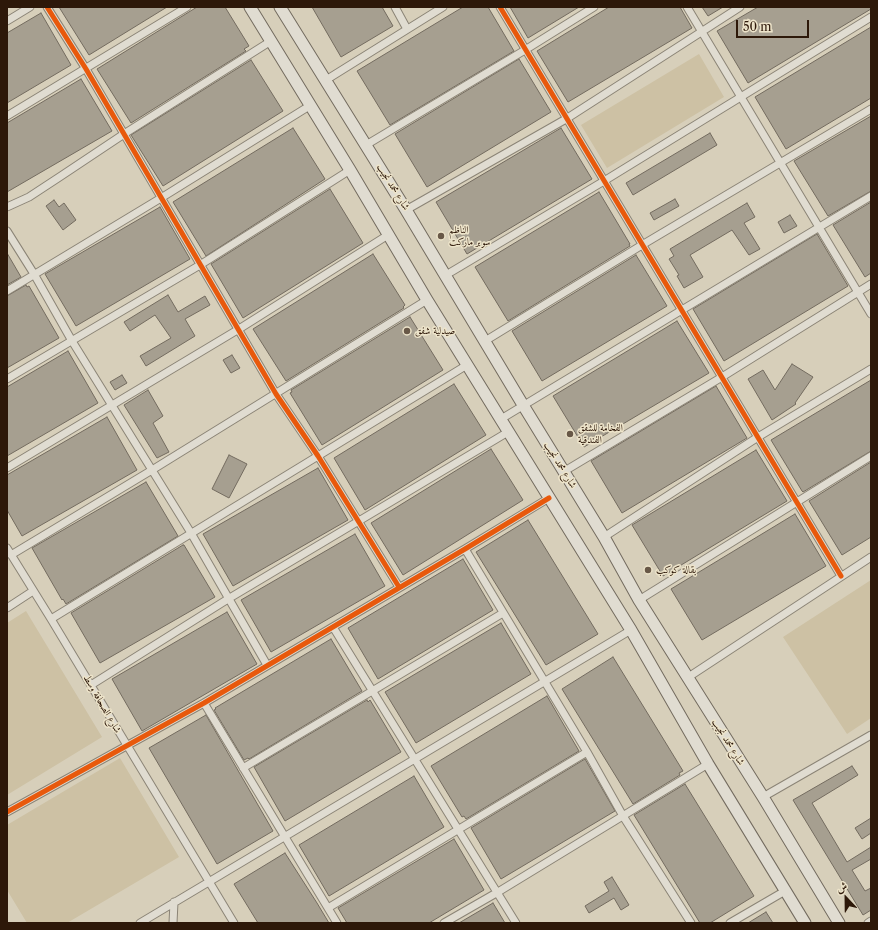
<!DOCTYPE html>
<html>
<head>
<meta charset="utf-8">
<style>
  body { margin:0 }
  #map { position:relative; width:878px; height:930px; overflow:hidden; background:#d7cfba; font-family:"Libre Caslon Text",Amiri,serif }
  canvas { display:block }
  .frame { position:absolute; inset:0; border:8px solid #2d1809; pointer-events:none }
  .north { position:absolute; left:826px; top:878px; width:40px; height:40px; -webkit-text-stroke:3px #ede4ca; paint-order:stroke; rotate:338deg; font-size:11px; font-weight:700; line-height:16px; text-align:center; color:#2d1809 }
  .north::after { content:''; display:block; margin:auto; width:14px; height:18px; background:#2d1809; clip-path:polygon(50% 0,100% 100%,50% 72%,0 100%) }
  .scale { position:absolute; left:736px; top:20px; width:73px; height:18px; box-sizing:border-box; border:2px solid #2d1809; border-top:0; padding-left:5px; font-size:12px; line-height:14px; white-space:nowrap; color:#2d1809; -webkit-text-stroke:3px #ede4ca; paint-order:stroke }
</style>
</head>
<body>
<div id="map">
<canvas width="878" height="930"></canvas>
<div class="frame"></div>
<div class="north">ش</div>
<div class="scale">50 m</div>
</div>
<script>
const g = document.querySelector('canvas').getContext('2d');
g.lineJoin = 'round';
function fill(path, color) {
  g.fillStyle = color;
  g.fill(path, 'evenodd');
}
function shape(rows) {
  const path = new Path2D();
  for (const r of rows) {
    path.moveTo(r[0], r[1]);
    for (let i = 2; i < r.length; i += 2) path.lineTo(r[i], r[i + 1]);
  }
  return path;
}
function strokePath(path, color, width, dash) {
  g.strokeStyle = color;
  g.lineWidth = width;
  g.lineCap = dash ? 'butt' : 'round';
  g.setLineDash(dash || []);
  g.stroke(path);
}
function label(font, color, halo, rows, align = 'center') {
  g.font = font + ' "Libre Caslon Text",Amiri,serif';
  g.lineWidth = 3;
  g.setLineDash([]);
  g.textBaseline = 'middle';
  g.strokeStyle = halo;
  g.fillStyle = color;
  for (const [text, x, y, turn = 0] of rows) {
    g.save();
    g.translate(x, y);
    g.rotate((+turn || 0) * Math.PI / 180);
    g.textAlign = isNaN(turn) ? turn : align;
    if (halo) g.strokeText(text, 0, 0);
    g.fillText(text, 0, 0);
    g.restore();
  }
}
const green = shape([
  [699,54,724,97,607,168,581,125],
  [871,580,871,718,847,734,783,637],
  [26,611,102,737,7,795,7,623],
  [120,758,179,857,67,923,27,923,7,890,7,825]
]);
const building = shape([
  [59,7,167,7,89,55,59,7],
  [197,7,225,7,249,46,244,49,246,51,131,123,97,69,197,7],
  [312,7,382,7,393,26,341,57,312,7],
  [463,7,488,7,514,51,390,125,357,71,463,7],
  [510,7,579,7,528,38,510,7],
  [609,7,680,7,692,28,568,102,537,51,609,7],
  [702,7,723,7,708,16,702,7],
  [758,7,871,7,871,9,748,83,717,31,758,7],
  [41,13,71,65,7,103,7,33,41,13],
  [871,27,871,98,786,149,755,97,871,27],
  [519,59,551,112,427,187,395,134,519,59],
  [251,60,283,111,163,186,131,135,251,60],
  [81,79,112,131,7,192,7,123,81,79],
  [871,116,871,191,828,216,794,161,871,116],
  [293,128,325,179,206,256,173,202,293,128],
  [561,128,592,179,467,254,436,202,561,128],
  [710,133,717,145,633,195,626,183,710,133],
  [330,189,363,243,243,318,211,264,330,189],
  [599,192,630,244,629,244,630,246,508,321,475,267,599,192],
  [675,199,679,206,654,220,650,213,675,199],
  [54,200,59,207,64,203,76,220,63,230,46,206,54,200],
  [871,202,871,273,865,277,833,225,871,202],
  [747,203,755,217,744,223,760,249,749,255,732,230,690,255,703,277,684,288,677,276,679,275,669,259,674,256,670,249,747,203],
  [160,207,190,259,76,326,45,274,160,207],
  [790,215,797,226,784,233,778,222,790,215],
  [817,234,848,286,724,361,693,309,817,234],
  [7,253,21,277,7,285,7,253],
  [373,254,405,305,403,307,404,308,286,381,253,329,373,254],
  [636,255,667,306,542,381,512,331,636,255],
  [26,285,27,287,29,286,59,338,7,368,7,296,26,285],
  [168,295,178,312,205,296,210,305,185,319,195,336,146,366,140,356,171,338,155,315,130,331,124,322,168,295],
  [410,317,443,370,322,445,290,393,292,392,291,390,410,317],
  [677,321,709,373,584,447,553,396,677,321],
  [68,351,98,403,7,456,7,387,68,351],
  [232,355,240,368,231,373,223,360,232,355],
  [792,364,813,377,795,403,796,404,772,420,748,379,763,370,775,390,792,364],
  [122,375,127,383,115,390,110,382,122,375],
  [871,380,871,451,803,492,802,491,771,440,871,380],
  [454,384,486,435,365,510,334,458,454,384],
  [716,386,747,438,622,513,591,461,716,386],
  [148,390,163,416,153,423,169,452,157,458,124,405,148,390],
  [107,417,137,470,22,536,7,510,7,475,107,417],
  [491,449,523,500,403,575,371,523,491,449],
  [756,450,787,501,663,576,632,525,756,450],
  [229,455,247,464,229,498,212,489,229,455],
  [871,462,871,537,842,555,809,501,871,462],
  [318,468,348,520,233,586,203,534,318,468],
  [146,482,178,536,66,604,63,599,62,600,32,548,146,482],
  [795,514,826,566,702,640,671,589,795,514],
  [528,520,598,634,546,665,476,552,528,520],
  [355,534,385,586,271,652,241,600,355,534],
  [183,545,184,545,215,597,100,663,71,613,183,545],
  [463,559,493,610,378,679,348,628,463,559],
  [227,612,257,664,142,731,112,679,227,612],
  [501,623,531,674,416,743,385,692,501,623],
  [331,639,362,691,249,759,248,758,244,760,214,710,216,709,215,708,331,639],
  [613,657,683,771,679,773,680,775,633,804,562,689,613,657],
  [547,696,579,751,466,819,464,816,462,817,431,766,547,696],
  [367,700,368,702,370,700,401,752,285,821,254,767,367,700],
  [206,715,273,831,217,864,149,748,206,715],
  [585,759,615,811,501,879,471,828,585,759],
  [852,766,858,775,812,803,847,862,871,847,871,859,852,870,865,891,871,888,871,910,863,915,793,800,852,766],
  [414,776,444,827,329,896,299,845,414,776],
  [685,784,754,896,710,923,700,923,634,815,685,784],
  [871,818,871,833,862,839,855,828,871,818],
  [454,839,484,890,429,923,347,923,338,908,454,839],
  [285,853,317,903,329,923,258,923,234,884,285,853],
  [612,877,629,905,621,910,614,898,589,913,585,906,609,891,604,882,612,877],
  [493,903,505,923,459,923,493,903],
  [766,912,773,923,748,923,766,912]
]);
const minor = shape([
  [47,7,86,69,276,394,318,456,399,587],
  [395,7,407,29],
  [500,7,841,576],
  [687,7,871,314],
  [7,21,30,7],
  [326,80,443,7],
  [7,116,187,7],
  [366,145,525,50,594,7],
  [7,207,29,197,61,176,124,134,271,41],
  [406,210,566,119,740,7],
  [7,231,34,274,72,341,191,533,267,665],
  [446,275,604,181,871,17],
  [7,291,161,198,311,105],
  [485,341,642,245,871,109],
  [7,379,200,265,350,170],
  [501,419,871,196],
  [7,468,239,329,388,235],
  [563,472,722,377,871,284],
  [604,537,758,437,871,369],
  [7,548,51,619,234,923],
  [465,549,587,752,623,816,691,923],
  [11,555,152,470,427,300],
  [639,600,871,456],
  [7,608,33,591],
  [51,619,467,365],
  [333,627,516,923],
  [687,678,871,557],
  [91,685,228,599,508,432],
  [204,703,337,923],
  [243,768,503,613],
  [763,797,871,735],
  [7,812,204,703,465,549,549,498],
  [328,908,587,752],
  [140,923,631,630],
  [173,923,174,902],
  [444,923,498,892,708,764],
  [730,923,785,891],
  [868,923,871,921]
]);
const secondary = shape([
  [250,7,350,170,427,300,631,630,708,764,805,923],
  [280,7,406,210,523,405,604,537,639,600,763,797,839,923]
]);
const cycleway = shape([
  [47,7,86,69,276,394,318,456,399,587],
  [500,7,841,576],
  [7,812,204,703,465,549,549,498]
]);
const markers = [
  [441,236,4,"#685847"],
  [407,331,4,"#685847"],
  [570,434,4,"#685847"],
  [648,570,4,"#685847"]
];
const streetNames = [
  ["شارع محمد نجيب",393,187,58],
  ["شارع محمد نجيب",560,465,58],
  ["شارع الصحافة وسط",102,704,60],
  ["شارع محمد نجيب",728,742,58]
];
const poiNames = [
  ["الناظم",449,230],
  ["سوبر ماركت",449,242],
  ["صيدلية شفق",415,331],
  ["الفخامة للشقق",578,428],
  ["الفندقية",578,440],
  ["بقالة كوكب",656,570]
];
fill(green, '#cdc1a4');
fill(building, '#a69f90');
strokePath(building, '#736b5f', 1);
strokePath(minor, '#8b8476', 9);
strokePath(secondary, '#736b5f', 13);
strokePath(minor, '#e0dcd1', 7);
strokePath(secondary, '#e0dcd1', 11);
strokePath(cycleway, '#e8590c', 5);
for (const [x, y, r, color] of markers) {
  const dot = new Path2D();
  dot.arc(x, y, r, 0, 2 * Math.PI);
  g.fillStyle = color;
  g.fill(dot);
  strokePath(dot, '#ede4ca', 1.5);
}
label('10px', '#2d1809', '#ede4ca', streetNames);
label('10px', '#2d1809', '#ede4ca', poiNames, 'left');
</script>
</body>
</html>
